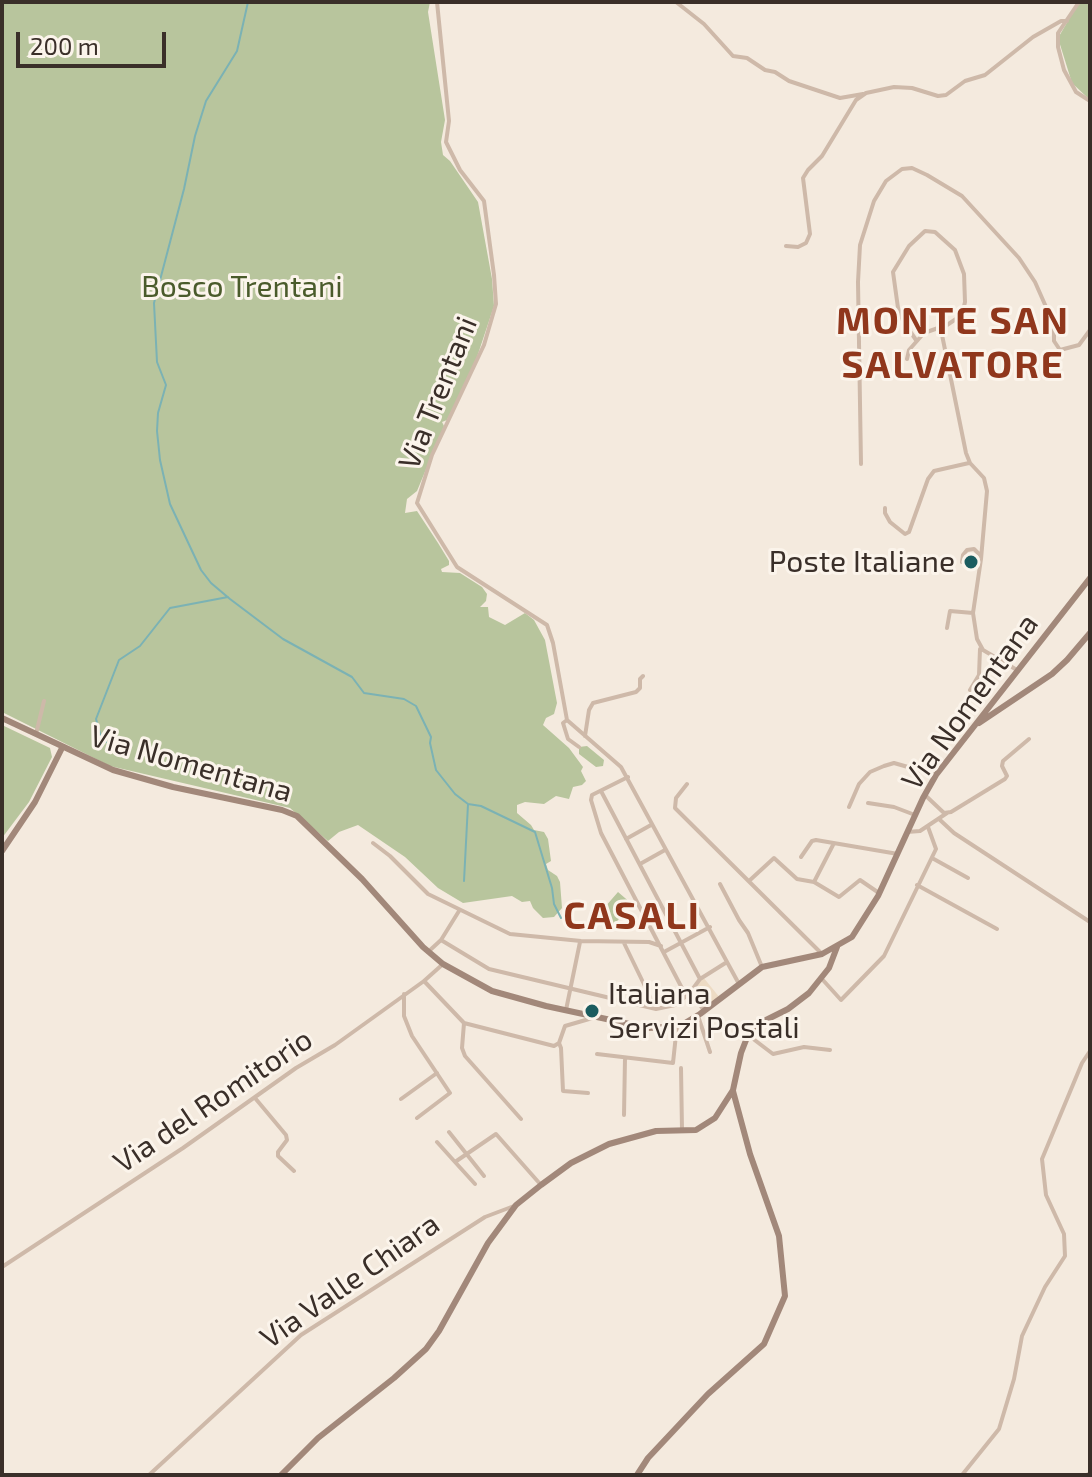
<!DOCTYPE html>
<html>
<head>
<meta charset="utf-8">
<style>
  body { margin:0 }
  #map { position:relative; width:1092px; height:1477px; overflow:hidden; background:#f4eade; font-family:"Exo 2",sans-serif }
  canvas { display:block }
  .frame { position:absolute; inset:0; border:4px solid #3a2f29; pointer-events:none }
  .scale { position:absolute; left:16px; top:32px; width:150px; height:36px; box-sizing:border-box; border:4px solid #3a2f29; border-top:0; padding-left:10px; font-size:24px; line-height:28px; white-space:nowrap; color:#3a2f29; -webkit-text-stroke:6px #fbf4eb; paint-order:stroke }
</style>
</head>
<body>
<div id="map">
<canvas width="1092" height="1477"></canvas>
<div class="frame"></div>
<div class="scale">200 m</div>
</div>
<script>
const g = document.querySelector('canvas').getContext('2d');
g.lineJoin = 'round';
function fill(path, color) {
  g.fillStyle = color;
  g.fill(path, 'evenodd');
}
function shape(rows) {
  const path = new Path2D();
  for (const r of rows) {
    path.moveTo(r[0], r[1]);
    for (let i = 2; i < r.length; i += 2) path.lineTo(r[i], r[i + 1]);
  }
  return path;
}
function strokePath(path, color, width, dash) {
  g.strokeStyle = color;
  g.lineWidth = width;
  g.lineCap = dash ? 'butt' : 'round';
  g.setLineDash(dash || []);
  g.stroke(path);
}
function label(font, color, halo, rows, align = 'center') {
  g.font = font + ' "Exo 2",sans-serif';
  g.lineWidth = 6;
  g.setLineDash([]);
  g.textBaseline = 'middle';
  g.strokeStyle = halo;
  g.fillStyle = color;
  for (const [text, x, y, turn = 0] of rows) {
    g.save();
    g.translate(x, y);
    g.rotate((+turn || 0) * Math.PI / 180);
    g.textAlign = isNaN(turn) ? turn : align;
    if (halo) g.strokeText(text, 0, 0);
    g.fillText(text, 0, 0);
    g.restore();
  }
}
const green = shape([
  [2,2,430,2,428,12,445,120,441,142,443,155,450,161,478,202,492,279,494,306,475,363,447,420,442,422,444,426,417,491,407,499,405,513,417,511,438,543,449,561,449,565,441,569,442,572,460,573,482,587,487,594,486,601,480,607,488,607,489,617,505,625,525,613,534,620,545,640,557,703,554,714,546,718,543,725,569,748,583,767,581,771,586,781,582,785,573,787,569,799,556,796,544,804,525,802,517,805,517,813,531,825,534,830,544,832,548,839,551,861,546,864,548,870,557,876,560,882,562,908,554,917,543,918,533,908,530,901,522,902,512,896,463,903,438,888,405,857,358,825,339,832,328,841,290,808,110,766,2,712],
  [1079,2,1090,2,1090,100,1072,83,1058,38],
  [2,725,50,748,52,757,29,802,2,838],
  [587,746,604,760,603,766,596,767,579,754,579,747],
  [618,892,632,904,611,928,598,915]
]);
const plaza = shape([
  [703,977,720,998,704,1011,695,997,689,994]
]);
const stream = shape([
  [248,2,237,51,206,101,195,136,184,189,154,303,157,362,166,385,158,413,157,431,160,460,170,504,201,570,211,583,230,599,283,639,352,677,364,693,404,699,416,706,431,737,430,743,436,770,455,794,468,804,481,806,535,832,552,888,554,904,561,918],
  [106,742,101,737,96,719,119,660,140,646,170,608,228,597],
  [464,881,468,804]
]);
const street = shape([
  [437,2,449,121,446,142,460,170,484,201,494,275,496,304,484,345,432,455,417,503,457,567,547,625,553,643,567,720,621,767,739,984],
  [676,2,704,24,733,56,747,58,765,70,775,72,789,81,840,98,863,94],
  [1079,2,1058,33,1058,47,1064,70,1076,92,1090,101],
  [786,246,798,247,806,243,810,234,803,178,808,170,822,156,856,100,866,93,894,87,912,88,938,96,946,95,965,81,985,75,1033,37,1061,21,1067,21],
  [940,325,966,453,970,463,984,478,987,491,981,559,973,613,977,639,983,650,1017,670],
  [916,340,903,321,898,308,893,272,909,246,925,231,935,232,955,250,964,274,965,302,962,315,941,329],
  [907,359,909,350,924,333,941,327],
  [861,464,858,282,860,245,874,201,886,181,902,169,912,168,927,175,962,196,1019,258,1035,282,1054,325,1054,341,1060,350,1079,345,1090,330],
  [885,508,885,513,890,522,905,534,909,532,928,479,934,471,969,463],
  [962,562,963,555,967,550,974,549,980,555],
  [947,628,950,611,973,613],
  [970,690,979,675,980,649],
  [567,720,563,723,568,739,579,747],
  [36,734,44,701],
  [585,736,589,710,593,703,636,692,640,688,640,679,643,676],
  [628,777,592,795,591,800,601,833,684,992,695,997,704,1011],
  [687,784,676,798,675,808,822,954],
  [601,791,700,979],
  [925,795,944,813,951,812,1005,779,1007,776,1002,766,1003,761,1029,739],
  [868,803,894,807,915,815],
  [849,807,859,784,870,772,884,766,894,763,936,775],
  [939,819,954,833,1090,922],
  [907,832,920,831,947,813],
  [626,839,651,825],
  [373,843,390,856,428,894,510,934,581,941,649,942,661,946],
  [801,857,812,841,816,840,898,854],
  [932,858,968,878],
  [640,864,665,850],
  [749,881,774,858,797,879,814,882,833,845],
  [814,882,839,897,860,880,879,893],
  [720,884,739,920,748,933,762,967],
  [917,885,997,929],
  [441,940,489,969,656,1009,675,1005,689,994,700,979,727,962],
  [624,943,656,1009],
  [428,952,441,940,459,911],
  [664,952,710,927],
  [822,979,841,1000,884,956,936,849,928,827],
  [424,981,464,1023,554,1046,559,1043],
  [404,994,404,1016,412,1036,450,1093,417,1118],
  [566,1010,580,942],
  [698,1016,710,1052],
  [464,1023,462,1048,465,1056,521,1119],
  [748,1035,773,1054,804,1047,830,1050],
  [597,1054,673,1063,677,1025],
  [681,1068,682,1130],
  [588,1093,563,1091,561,1048,559,1043,565,1026,596,1017],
  [255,1098,286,1135,287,1140,278,1152,278,1156,294,1171],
  [401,1099,437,1073],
  [624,1115,625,1058],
  [449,1132,484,1176],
  [437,1142,455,1162],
  [475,1184,455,1162,496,1134,541,1185],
  [2,1267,183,1148,296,1068,335,1045,424,981,443,964],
  [149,1475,301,1335,485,1217,514,1206],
  [962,1475,999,1429,1014,1379,1022,1336,1045,1287,1065,1256,1064,1234,1046,1195,1042,1159,1082,1063,1090,1051],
  [1087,1475,1090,1473]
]);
const secondary = shape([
  [2,718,113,770,173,787,282,810,297,816,362,879,423,947,443,964,492,991,546,1006,648,1028,668,1027,685,1023,700,1014,762,967,822,954,852,937,878,896,923,798,936,775,1090,578],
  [979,723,1052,674,1067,660,1090,633],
  [2,851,35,802,62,748],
  [281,1475,318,1438,394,1378,426,1349,439,1331,488,1243,516,1205,541,1185,571,1163,609,1144,656,1131,696,1130,715,1118,733,1090,741,1053,748,1035,760,1023,788,1009,809,993,829,968,837,947],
  [637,1475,648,1458,708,1394,764,1344,785,1296,779,1236,750,1154,733,1091]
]);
const markers = [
  [971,562,8,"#1b5c5f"],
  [592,1011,8,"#1b5c5f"]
];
const parkNames = [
  ["Bosco Trentani",242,287]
];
const streetNames = [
  ["Via Trentani",438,393,-68],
  ["Via Nomentana",970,702,-54],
  ["Via Nomentana",191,764,16],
  ["Via del Romitorio",213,1101,-34],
  ["Via Valle Chiara",350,1281,-35]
];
const poiNames = [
  ["Poste Italiane",955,562],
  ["Italiana",608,994,"left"],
  ["Servizi Postali",608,1028,"left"]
];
const districtNames = [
  ["MONTE SAN",953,321],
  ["SALVATORE",953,365],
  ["CASALI",632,916]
];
fill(green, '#b8c59d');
fill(plaza, '#eddbc4');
strokePath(stream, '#7bb2b4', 2);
strokePath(street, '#ceb9a9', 4);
strokePath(secondary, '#a2887a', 6);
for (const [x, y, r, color] of markers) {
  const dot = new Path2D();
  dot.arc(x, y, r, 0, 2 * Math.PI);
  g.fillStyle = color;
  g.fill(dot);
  strokePath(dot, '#fbf4eb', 3);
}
label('30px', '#4a5b2b', '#fbf4eb', parkNames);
label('30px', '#3a2f29', '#fbf4eb', streetNames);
label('30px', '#3a2f29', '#fbf4eb', poiNames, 'right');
g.letterSpacing = '2px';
label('bold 38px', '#90371c', '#fbf4eb', districtNames);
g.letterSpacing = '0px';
</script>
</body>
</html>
